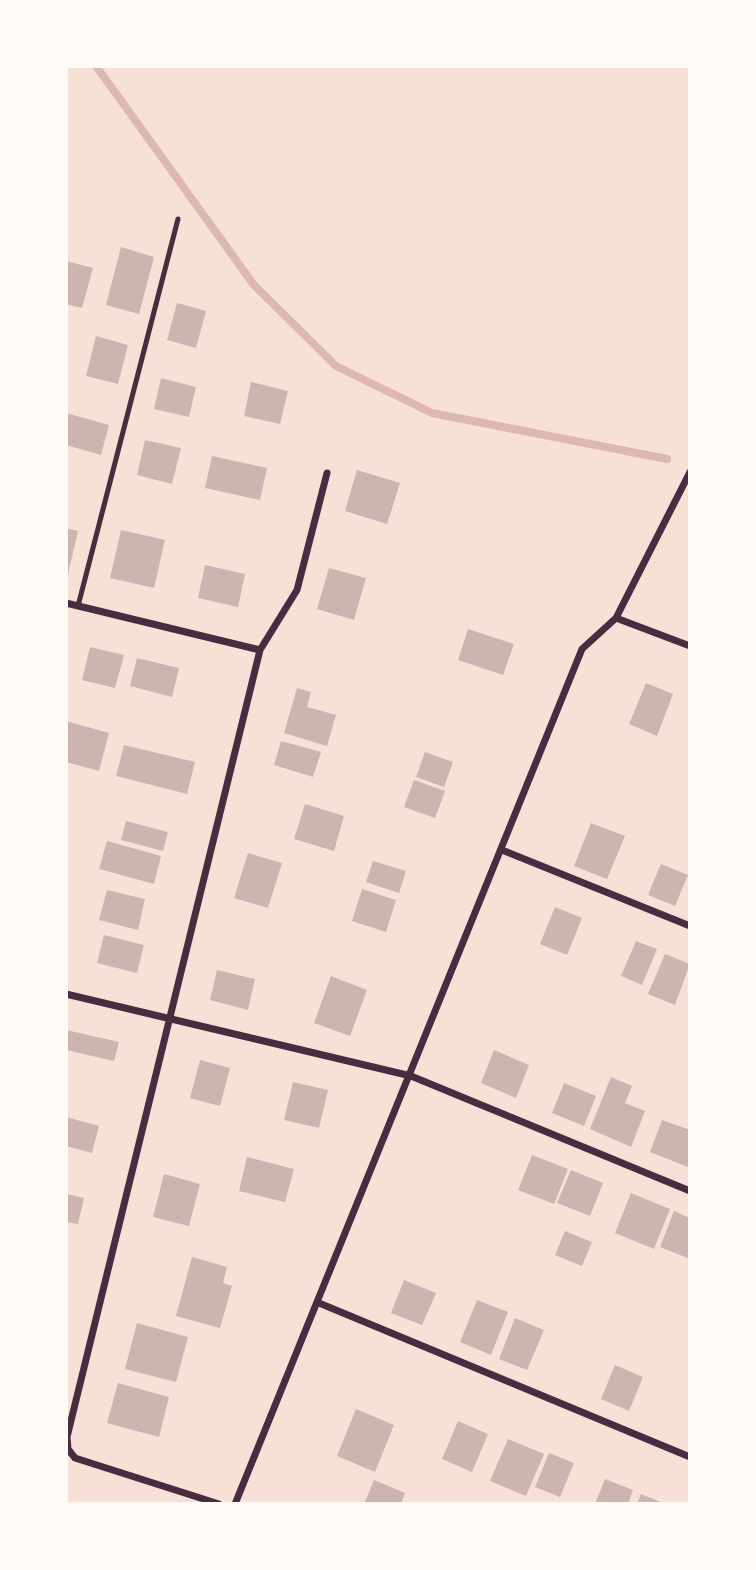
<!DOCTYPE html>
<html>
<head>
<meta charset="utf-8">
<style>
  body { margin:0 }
  #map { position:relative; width:756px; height:1570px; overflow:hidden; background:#f7e1d7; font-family:Mulish,sans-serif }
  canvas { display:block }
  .frame { position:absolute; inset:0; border:68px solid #fffaf5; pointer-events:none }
</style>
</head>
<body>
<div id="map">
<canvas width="756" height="1570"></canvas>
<div class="frame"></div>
</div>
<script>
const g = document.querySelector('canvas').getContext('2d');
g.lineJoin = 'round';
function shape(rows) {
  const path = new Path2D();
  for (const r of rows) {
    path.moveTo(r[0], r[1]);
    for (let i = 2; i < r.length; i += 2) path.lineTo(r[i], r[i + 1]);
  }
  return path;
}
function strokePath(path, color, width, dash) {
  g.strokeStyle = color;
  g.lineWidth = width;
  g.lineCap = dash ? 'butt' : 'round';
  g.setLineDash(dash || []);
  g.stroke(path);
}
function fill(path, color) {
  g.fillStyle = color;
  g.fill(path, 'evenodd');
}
const stream = shape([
  [96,66,254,285,336,366,432,413,667,459]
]);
const building = shape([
  [121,247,154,257,139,314,106,305],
  [66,261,93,268,82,308,66,304],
  [177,303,206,311,196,348,167,340],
  [96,336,128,345,118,384,86,376],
  [161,378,196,387,189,417,154,409],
  [251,382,288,391,280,424,244,416],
  [66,413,109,425,101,455,66,445],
  [145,440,181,448,172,484,137,475],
  [212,456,267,468,260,500,205,488],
  [357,470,400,483,387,524,345,511],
  [66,528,78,531,68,574,66,573],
  [121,530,165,540,154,588,110,578],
  [205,565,245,574,238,607,198,598],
  [329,568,366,578,354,620,317,609],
  [468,629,514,644,503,675,458,660],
  [90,647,124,655,115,688,82,680],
  [137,658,179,668,172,697,130,686],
  [646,683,673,694,657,736,629,724],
  [297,688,311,692,307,707,336,715,327,746,284,733],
  [66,721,109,733,99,771,66,762],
  [281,741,321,752,313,777,274,765],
  [124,745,195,762,187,794,116,776],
  [425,752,453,762,444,787,416,777],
  [414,780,445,791,435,818,404,807],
  [305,804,344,816,334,851,294,839],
  [126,821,168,832,163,851,121,840],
  [591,823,625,836,607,879,574,866],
  [107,841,161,856,154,884,99,869],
  [248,853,282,863,268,908,234,898],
  [373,861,406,871,399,893,366,882],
  [661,864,688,875,675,906,648,895],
  [362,889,396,900,386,932,352,921],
  [107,890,145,899,138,930,99,920],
  [555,907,582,918,567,955,540,944],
  [104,935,144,945,137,973,97,963],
  [636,941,657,949,642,985,621,976],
  [665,954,690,964,675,1005,648,994],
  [217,970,255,979,248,1010,210,1000],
  [331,976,367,990,350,1036,314,1023],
  [66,1030,119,1042,114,1061,66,1050],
  [494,1050,529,1065,516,1098,481,1083],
  [200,1060,230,1068,220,1106,190,1098],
  [611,1077,632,1086,625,1103,645,1111,631,1147,590,1129],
  [293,1082,328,1090,319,1128,284,1120],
  [564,1083,596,1096,584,1126,552,1113],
  [66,1117,99,1126,92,1153,66,1146],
  [662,1120,690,1130,688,1167,650,1152],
  [532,1155,568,1169,554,1204,518,1190],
  [247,1157,294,1169,285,1202,239,1191],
  [571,1170,603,1183,590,1216,557,1203],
  [164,1174,200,1184,189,1226,153,1217],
  [631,1193,670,1209,654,1249,615,1233],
  [66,1194,84,1198,78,1224,66,1222],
  [674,1211,690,1218,690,1259,660,1247],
  [565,1231,592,1242,582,1266,555,1255],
  [192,1257,227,1267,223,1283,232,1286,220,1328,176,1316],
  [404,1280,436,1293,422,1325,391,1313],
  [477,1300,508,1312,491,1355,460,1342],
  [515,1318,544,1330,527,1370,499,1359],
  [137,1323,188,1337,176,1382,125,1369],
  [615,1365,643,1377,629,1411,601,1399],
  [118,1383,169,1397,159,1437,107,1423],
  [356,1409,394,1425,375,1472,337,1456],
  [458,1421,488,1434,472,1472,442,1459],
  [508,1439,544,1454,526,1496,490,1481],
  [549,1453,574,1463,560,1497,535,1487],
  [605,1479,633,1490,628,1504,595,1504],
  [374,1480,405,1493,401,1504,364,1504],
  [641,1494,663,1503,663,1504,637,1504]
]);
const service = shape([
  [78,606,178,219]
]);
const minor = shape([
  [66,603,260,650],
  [616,618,690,646],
  [502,850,690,926],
  [66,994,411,1076,690,1191],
  [319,1303,690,1457],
  [219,1504,75,1458,68,1449,67,1437,260,650,297,590,327,473],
  [235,1504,582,649,616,618,690,472]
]);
strokePath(stream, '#dcb8b0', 8);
fill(building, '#ccb4b1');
strokePath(service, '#4a2c40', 5);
strokePath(minor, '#4a2c40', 7);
</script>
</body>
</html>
